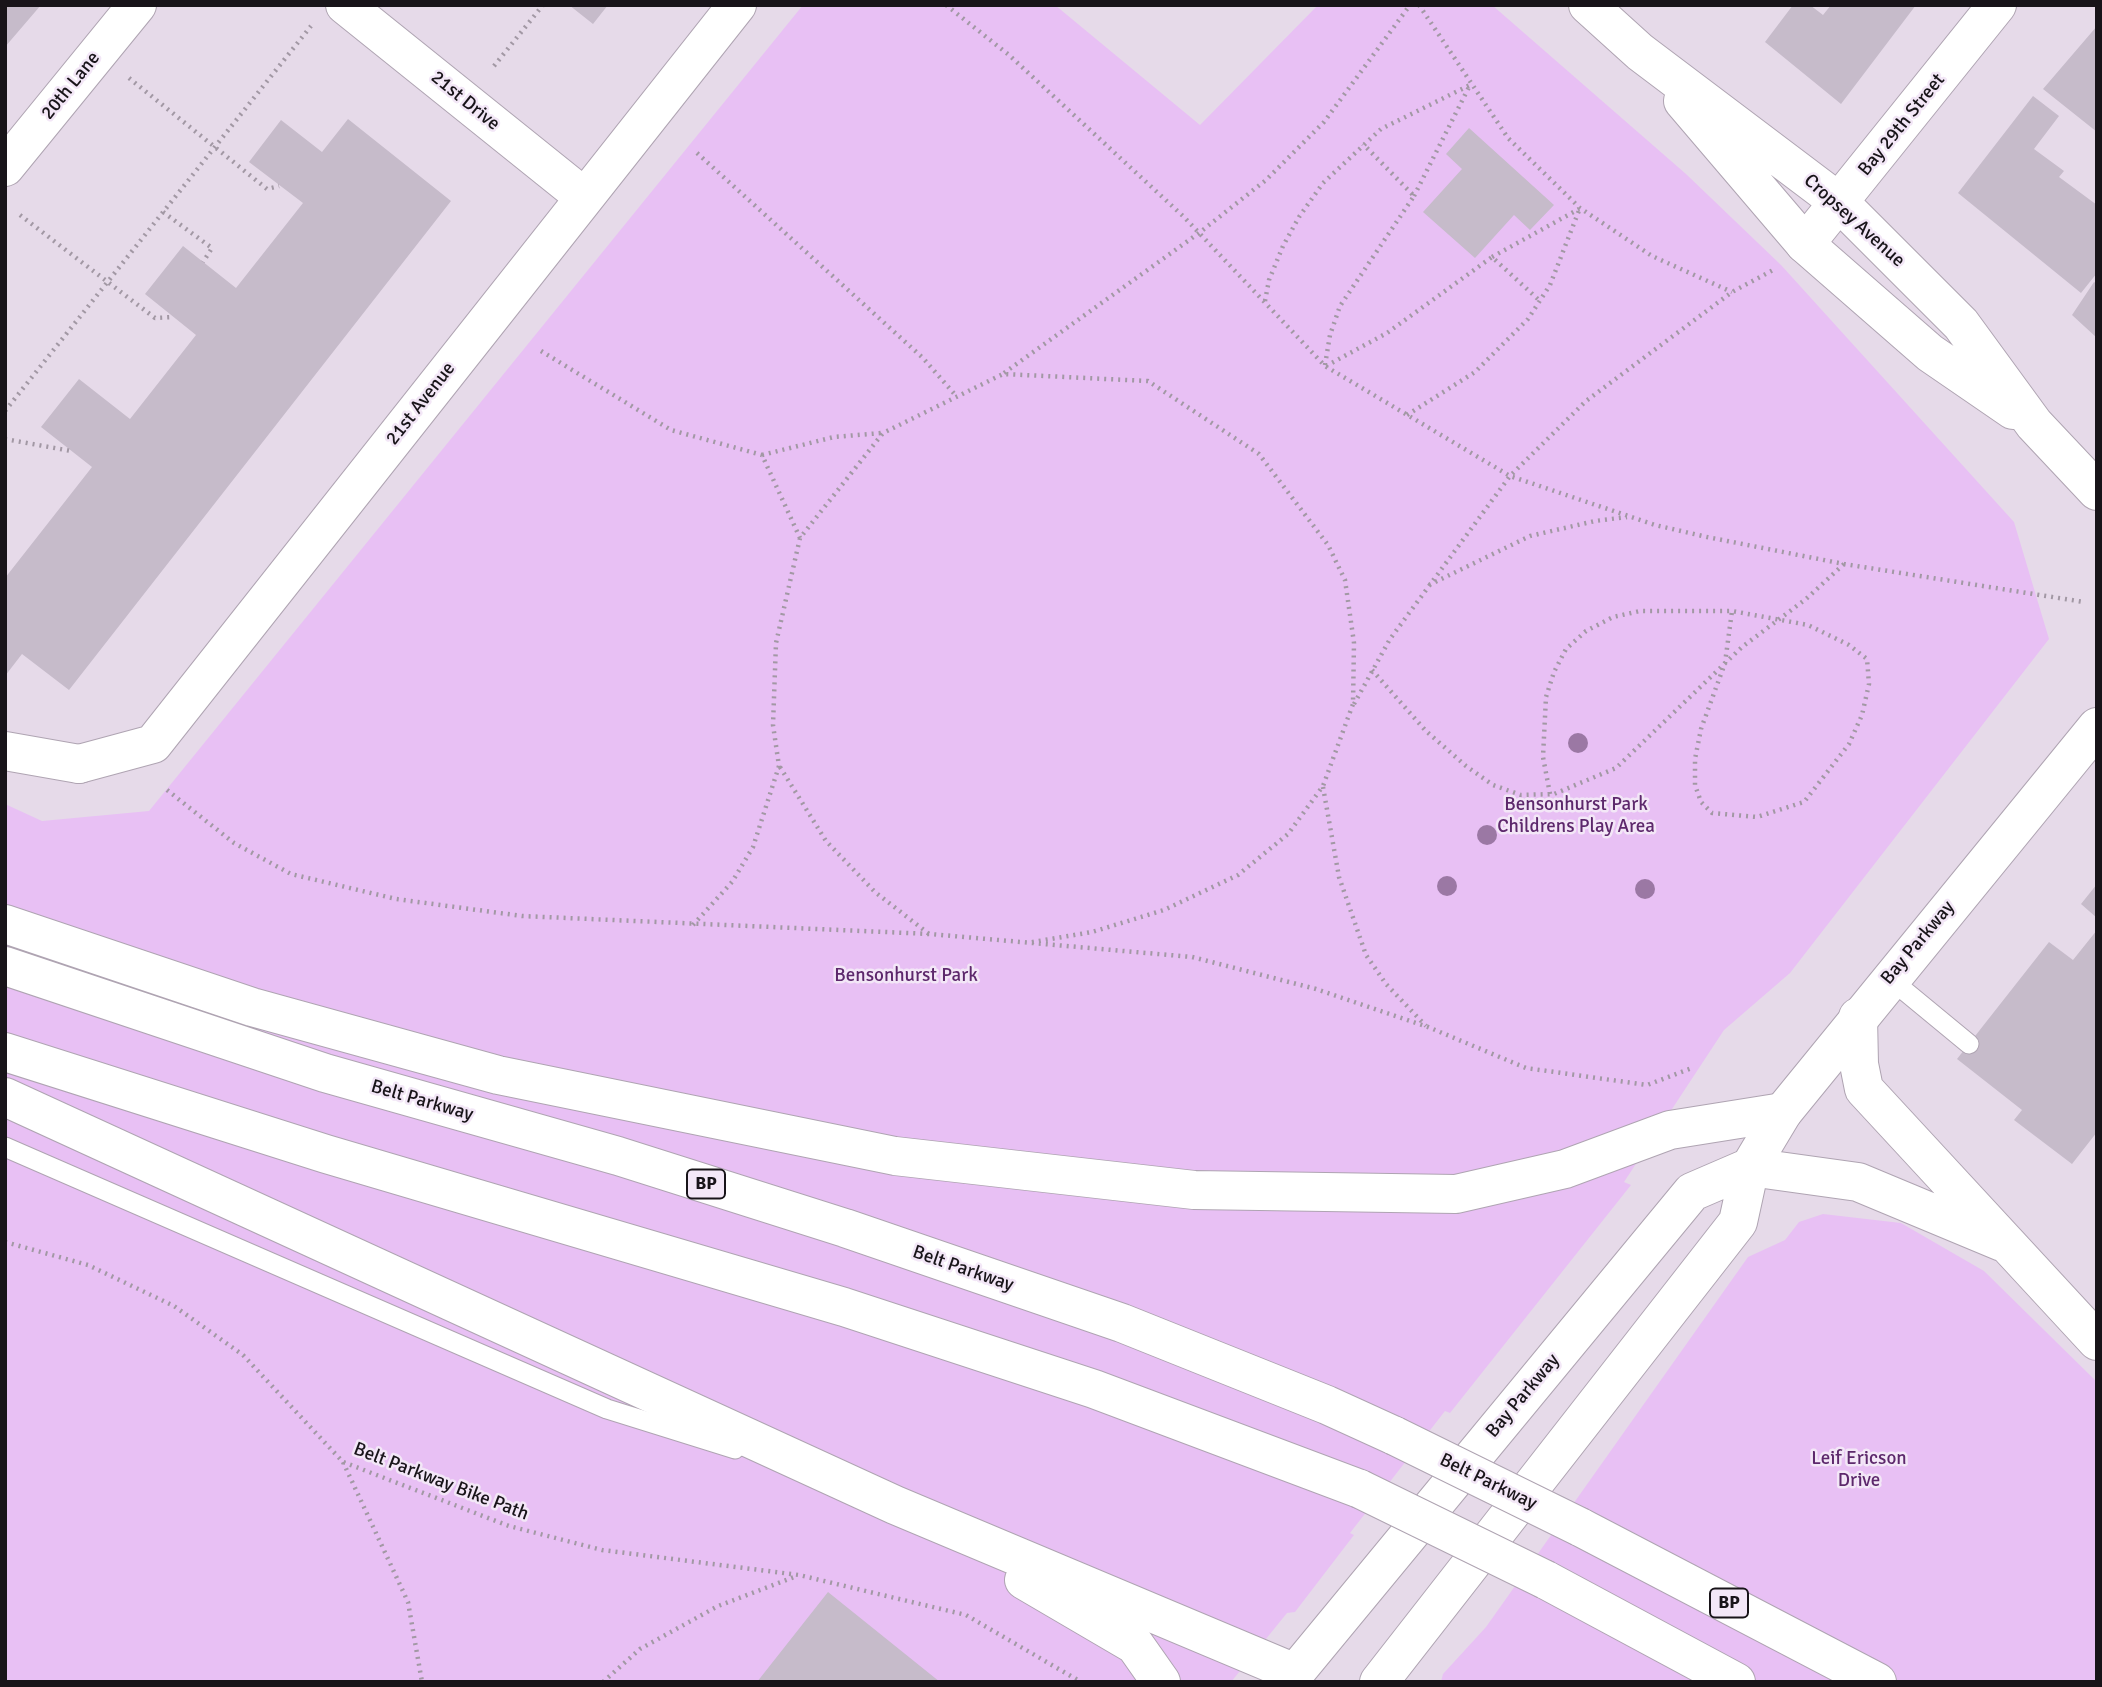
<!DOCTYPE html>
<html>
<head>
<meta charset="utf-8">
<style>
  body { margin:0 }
  #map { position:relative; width:2102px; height:1687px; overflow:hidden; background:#e6dae9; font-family:Signika,sans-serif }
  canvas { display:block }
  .frame { position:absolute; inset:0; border:7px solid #181419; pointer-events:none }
</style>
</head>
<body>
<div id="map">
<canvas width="2102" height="1687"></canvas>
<div class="frame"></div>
</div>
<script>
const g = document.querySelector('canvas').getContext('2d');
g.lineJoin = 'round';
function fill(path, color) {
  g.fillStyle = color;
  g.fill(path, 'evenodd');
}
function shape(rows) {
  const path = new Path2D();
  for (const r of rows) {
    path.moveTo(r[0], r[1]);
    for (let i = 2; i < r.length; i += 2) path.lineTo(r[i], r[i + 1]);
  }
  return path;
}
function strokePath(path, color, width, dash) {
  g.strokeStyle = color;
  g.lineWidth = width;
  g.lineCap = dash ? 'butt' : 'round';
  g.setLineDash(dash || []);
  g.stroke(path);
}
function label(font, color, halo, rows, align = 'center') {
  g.font = font + ' Signika,sans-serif';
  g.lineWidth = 5;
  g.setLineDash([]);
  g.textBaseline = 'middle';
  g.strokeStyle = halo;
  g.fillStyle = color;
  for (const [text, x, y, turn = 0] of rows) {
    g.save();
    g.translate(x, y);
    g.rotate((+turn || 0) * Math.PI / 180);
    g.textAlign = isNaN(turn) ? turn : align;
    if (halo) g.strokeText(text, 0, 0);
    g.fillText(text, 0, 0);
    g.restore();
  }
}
const green = shape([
  [803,5,1055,5,1200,125,1318,5,1492,5,1686,174,1781,265,2014,522,2049,639,1790,973,1724,1030,1624,1182,1631,1185,1450,1413,1445,1411,1350,1533,1354,1535,1295,1612,1287,1613,1231,1682,5,1682,5,804,42,821,149,811],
  [1823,1214,1901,1223,1984,1271,2097,1382,2097,1682,1441,1682,1443,1674,1486,1627,1748,1257,1785,1240,1799,1222]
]);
const building = shape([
  [5,5,41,5,5,47],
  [569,5,608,5,593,24],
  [1793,5,1810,5,1823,15,1831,5,1916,5,1841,104,1765,42],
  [2097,26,2097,132,2043,89],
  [2033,96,2059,116,2034,149,2064,171,2059,177,2097,205,2097,273,2081,293,1958,193],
  [348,119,451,201,69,690,22,654,5,676,5,578,92,467,41,427,79,379,130,419,196,335,145,294,183,246,236,288,303,203,249,162,281,120,322,152],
  [1469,128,1554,205,1530,230,1514,215,1475,258,1423,212,1462,169,1446,154],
  [2094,282,2097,284,2097,338,2072,315],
  [2097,884,2097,918,2081,904],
  [2097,930,2097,1132,2072,1164,2014,1120,2022,1110,1957,1059,2049,942,2073,960],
  [828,1592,940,1682,757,1682]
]);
const path = shape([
  [946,5,1009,55,1184,217,1325,366,1510,476,1655,525,1707,537,1844,564,2084,602],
  [1419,5,1508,138,1580,208,1652,256,1732,292],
  [494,66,543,5],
  [129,78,267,189,279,186],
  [697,153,923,358,957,397],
  [1414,196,1470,85],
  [163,212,212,248,203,262],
  [20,215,155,318,174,317],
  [1492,257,1579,209],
  [1265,301,1269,280,1283,246,1299,217,1323,183,1381,129,1470,85],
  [541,351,671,430,762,455,800,538],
  [1325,365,1330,335,1340,306,1414,196,1363,144],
  [1326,366,1387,333,1492,257,1540,301],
  [1004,373,1199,233,1266,180,1324,122,1410,5],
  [5,411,311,26],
  [1407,415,1475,372,1528,319,1550,285,1580,208],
  [5,439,71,451],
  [762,455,834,437,882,433],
  [1429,585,1530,536,1595,521,1627,517],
  [1372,670,1426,731,1466,766,1493,785,1521,795,1554,794,1616,768,1742,647,1806,599,1844,564],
  [1354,704,1390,639,1510,476,1586,401,1732,292,1775,269],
  [780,767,826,841,875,892,929,934],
  [1323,787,1339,877,1366,955,1386,984,1426,1026],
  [167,790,234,843,291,874,396,899,522,916,930,934,1192,957,1316,989,1428,1027,1526,1068,1647,1085,1692,1068],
  [1550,794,1543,757,1546,697,1554,672,1566,649,1586,631,1613,617,1640,611,1732,611,1808,625,1849,645,1867,659,1869,684,1862,715,1849,744,1804,802,1757,817,1712,813,1701,802,1695,785,1695,759,1701,729,1725,663,1732,611],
  [693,925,732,882,753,847,779,766,773,725,776,643,800,538,883,433,1003,374,1148,381,1259,454,1328,545,1345,580,1354,643,1353,704,1323,786,1288,834,1238,875,1164,910,1092,932,1027,943],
  [5,1242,88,1265,174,1306,243,1355,343,1462,509,1526,602,1550,799,1575,966,1615,1081,1682],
  [343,1462,408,1602,422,1682],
  [603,1682,640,1649,718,1606,797,1576]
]);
const service = shape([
  [1889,978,1969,1044],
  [5,1147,607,1409,735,1449]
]);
const minor = shape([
  [345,5,584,197],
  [5,167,137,5],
  [1805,244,1997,5],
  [5,751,79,764]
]);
const tertiary = shape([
  [79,764,153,744,737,5]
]);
const secondary = shape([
  [1588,5,1640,52,1840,203,1961,324,2034,424,2097,491],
  [1683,101,1805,244,1930,353,2013,410]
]);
const primary = shape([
  [1295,1673,1692,1192,1750,1167],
  [1379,1682,1738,1222,1750,1167,1783,1112,2097,727]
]);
const motorway = shape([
  [5,924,252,1007,498,1075,895,1156,1194,1190,1456,1194,1565,1169,1670,1130,1783,1112],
  [5,966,325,1073,618,1156,845,1228,1122,1323,1327,1405,1395,1436],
  [1858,1017,1859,1064,1864,1089,2097,1341],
  [5,1052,326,1154,844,1307,1094,1389,1360,1489],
  [5,1097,895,1505,1295,1673],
  [1750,1167,1858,1182,2002,1242],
  [1580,1527,1877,1682],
  [1024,1580,1135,1645,1161,1682],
  [1546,1580,1736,1682]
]);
const motorwayBridge = shape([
  [1395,1436,1580,1527],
  [1360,1489,1546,1580]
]);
const trees = [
  [1578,743],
  [1487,835],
  [1447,886],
  [1645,889]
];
const shields = [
  [706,1184,38],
  [1729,1603,38]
];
const shieldNames = [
  ["BP",706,1184],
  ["BP",1729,1603]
];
const streetNames = [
  ["20th Lane",71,86,-51],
  ["21st Drive",465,101,39],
  ["Bay 29th Street",1902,125,-51],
  ["Cropsey Avenue",1854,221,42],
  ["21st Avenue",421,404,-52],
  ["Bay Parkway",1918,943,-50],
  ["Belt Parkway",422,1101,16],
  ["Belt Parkway",963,1269,19],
  ["Bay Parkway",1523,1396,-50],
  ["Belt Parkway Bike Path",441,1482,21],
  ["Belt Parkway",1488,1482,26]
];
const parkNames = [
  ["Bensonhurst Park",1576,805],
  ["Childrens Play Area",1576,827],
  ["Bensonhurst Park",906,976],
  ["Leif Ericson",1859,1459],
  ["Drive",1859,1481]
];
fill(green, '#e8c0f4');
fill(building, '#c6bbca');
strokePath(service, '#afa4b2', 21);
strokePath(minor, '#afa4b2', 40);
strokePath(tertiary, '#afa4b2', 40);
strokePath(secondary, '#afa4b2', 40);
strokePath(primary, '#afa4b2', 40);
strokePath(motorway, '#afa4b2', 40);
strokePath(path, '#a298a4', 4.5, [2, 5]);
strokePath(service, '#fff', 19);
strokePath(minor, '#fff', 38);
strokePath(tertiary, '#fff', 38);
strokePath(secondary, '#fff', 38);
strokePath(primary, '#fff', 38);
strokePath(motorway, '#fff', 38);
strokePath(motorwayBridge, '#afa4b2', 40, []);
strokePath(motorwayBridge, '#fff', 38);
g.fillStyle = '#9b78a4';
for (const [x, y] of trees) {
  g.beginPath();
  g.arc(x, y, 10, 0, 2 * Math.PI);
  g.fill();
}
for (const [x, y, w] of shields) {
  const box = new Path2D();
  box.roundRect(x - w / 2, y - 14.5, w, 29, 5);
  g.fillStyle = '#f3e7f7';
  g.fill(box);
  strokePath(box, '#181419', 2);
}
label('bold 18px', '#181419', null, shieldNames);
label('19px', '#181419', '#f3e7f7', streetNames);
label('19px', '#5d286c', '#f3e7f7', parkNames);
</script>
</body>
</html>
